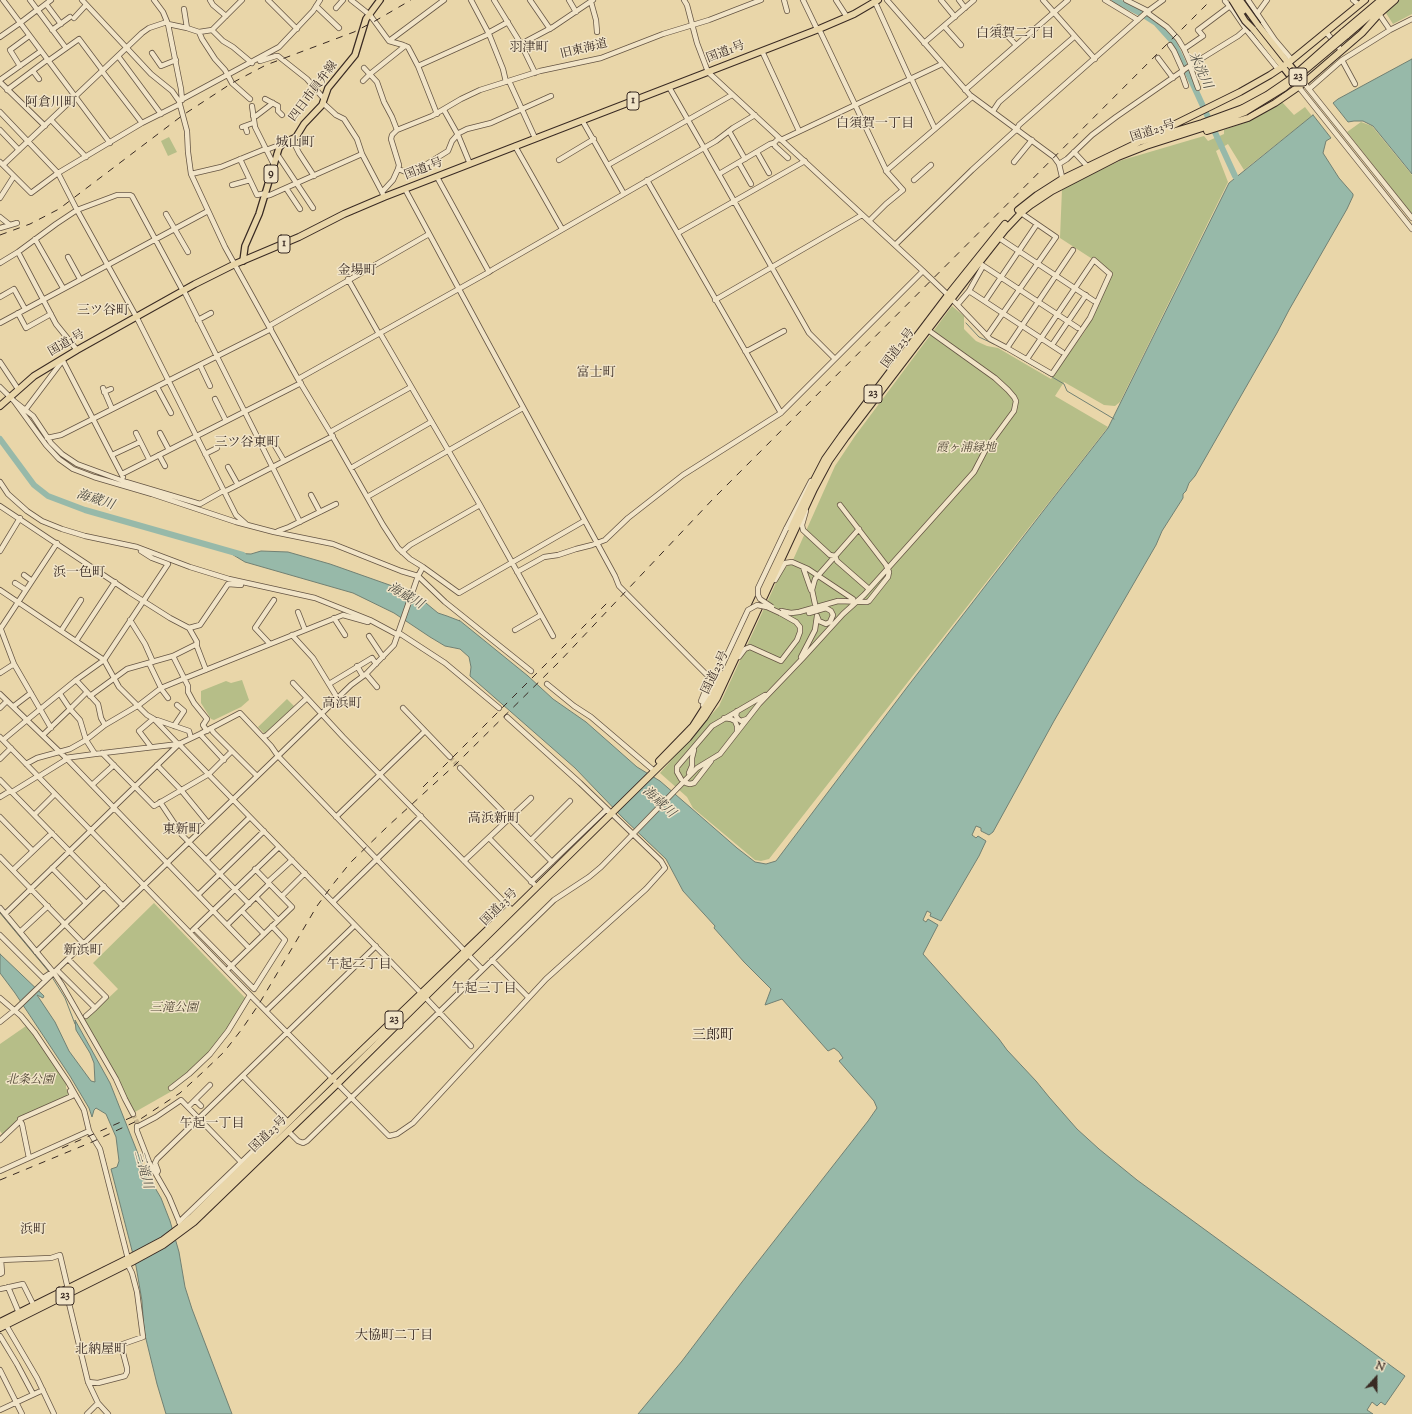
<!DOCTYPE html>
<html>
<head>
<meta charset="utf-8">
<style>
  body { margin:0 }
  #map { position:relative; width:1412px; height:1414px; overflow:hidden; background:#e9d6a9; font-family:"Sorts Mill Goudy",serif }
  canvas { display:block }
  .north { position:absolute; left:1356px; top:1358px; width:40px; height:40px; -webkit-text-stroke:3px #f1e4c7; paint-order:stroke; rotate:21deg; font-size:11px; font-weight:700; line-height:16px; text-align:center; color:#392a23 }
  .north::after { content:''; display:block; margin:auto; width:14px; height:18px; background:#392a23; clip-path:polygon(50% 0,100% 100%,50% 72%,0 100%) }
</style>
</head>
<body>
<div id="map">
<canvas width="1412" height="1414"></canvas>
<div class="north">N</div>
</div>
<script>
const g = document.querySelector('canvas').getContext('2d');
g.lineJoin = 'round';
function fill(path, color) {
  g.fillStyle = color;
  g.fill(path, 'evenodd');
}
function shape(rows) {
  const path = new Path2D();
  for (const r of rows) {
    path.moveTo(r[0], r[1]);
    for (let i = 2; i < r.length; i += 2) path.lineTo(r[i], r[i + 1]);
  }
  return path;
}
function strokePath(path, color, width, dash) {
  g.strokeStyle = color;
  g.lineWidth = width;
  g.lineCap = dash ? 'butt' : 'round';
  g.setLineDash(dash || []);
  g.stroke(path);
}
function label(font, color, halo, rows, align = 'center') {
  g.font = font + ' "Sorts Mill Goudy","Noto Serif JP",serif';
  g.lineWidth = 3;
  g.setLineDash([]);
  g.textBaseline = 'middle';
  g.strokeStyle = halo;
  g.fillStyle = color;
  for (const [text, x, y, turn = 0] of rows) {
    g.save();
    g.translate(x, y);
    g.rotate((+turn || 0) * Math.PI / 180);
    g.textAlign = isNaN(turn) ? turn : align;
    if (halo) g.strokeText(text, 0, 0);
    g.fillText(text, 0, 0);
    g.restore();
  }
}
const green = shape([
  [1397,0,1412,0,1412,14,1393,24,1386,13,1389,6],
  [1282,102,1294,115,1305,107,1312,116,1244,170,1228,144,1216,151,1228,182,1120,402,1115,406,1104,405,1064,382,1055,396,1108,427,769,859,761,861,755,860,693,808,687,797,660,773,719,706,781,572,793,560,835,466,855,436,952,306,964,316,964,329,976,341,987,346,998,348,1051,379,1085,331,1111,277,1097,262,1060,238,1062,189,1119,161,1204,136,1208,141,1224,134,1224,130,1244,123],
  [1361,122,1372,126,1412,175,1412,214,1347,132],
  [169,137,177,152,168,156,161,141],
  [242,680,249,700,241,707,214,720,211,719,201,703,201,691,226,681,231,683],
  [287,699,294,706,265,734,258,727],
  [154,903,249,1002,233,1028,222,1043,197,1071,172,1091,135,1112,125,1098,118,1081,85,1020,118,989,93,963],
  [26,1026,44,1048,66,1082,66,1088,70,1095,17,1120,15,1124,3,1135,0,1131,0,1044]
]);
const water = shape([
  [1412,59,1412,174,1373,126,1363,121,1354,121,1348,122,1333,103,1338,99,1412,59],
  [1313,115,1331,138,1326,141,1323,153,1339,178,1353,194,1353,196,1347,209,1289,310,1277,333,1195,476,1189,483,1186,491,1183,494,1183,498,1162,531,1156,545,1054,721,993,832,989,835,981,831,981,828,976,826,972,835,976,838,978,836,986,841,979,856,941,921,930,916,931,913,927,911,923,920,926,922,928,919,938,925,923,954,999,1039,1007,1050,1036,1081,1049,1097,1077,1129,1099,1149,1137,1180,1405,1376,1385,1405,1381,1402,1377,1406,1372,1402,1367,1410,1373,1414,638,1414,682,1361,742,1282,868,1121,877,1108,874,1101,839,1061,843,1058,839,1052,834,1048,828,1051,782,999,765,1005,771,989,744,962,714,928,715,926,683,891,666,859,624,819,575,768,470,676,471,667,469,657,460,649,445,646,430,637,394,613,353,593,245,562,230,553,251,554,261,551,288,552,330,564,415,594,438,613,447,616,460,621,459,620,528,676,553,699,586,722,637,767,660,781,737,848,755,862,766,864,776,861,908,686,1054,497,1108,428,1229,183,1313,115],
  [0,954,44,996,43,998,37,995,55,1022,69,1051,91,1081,95,1082,94,1063,90,1053,76,1030,75,1020,110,1083,144,1169,161,1198,170,1221,179,1252,185,1287,192,1309,232,1414,166,1414,157,1384,144,1331,142,1301,136,1266,111,1169,117,1167,119,1161,116,1137,106,1114,96,1108,94,1110,92,1117,89,1108,70,1076,15,993,0,973,0,954]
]);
const stream = shape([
  [966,323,979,337,994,344],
  [1013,354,1064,384,1067,391,1114,419],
  [0,913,49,972],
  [52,977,65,998,75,1024]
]);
const river = shape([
  [1115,0,1142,14,1156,23,1174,43,1235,176],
  [0,439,34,485,48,496,85,510,243,555]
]);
const minorTunnel = shape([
  [450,757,460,768],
  [133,1114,138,1124]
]);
const minor = shape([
  [3,0,110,143],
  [30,0,66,48],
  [154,0,163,12,168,24,181,89,182,100],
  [210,0,213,5,226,16],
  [268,0,297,29],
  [351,0,370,15,389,41,403,45,408,47,418,66,437,114],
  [471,0,489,34,503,69,506,82],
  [494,0,521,44,535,73],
  [530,0,550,29],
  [569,0,576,12],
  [684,0,687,5,697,43,708,72,923,271,948,295,990,339,1007,348,1052,374,1090,318,1110,274,1094,260,1027,359],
  [784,0,787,11],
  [803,0,817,29],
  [836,0,847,17],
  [887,0,970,95,1054,157,1059,164,1063,181],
  [941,0,955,17],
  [959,0,965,8],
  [1043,0,1095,59],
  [1105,0,1138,20],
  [1126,0,1148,11,1149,14,1167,27,1178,39,1184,49,1191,65],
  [1248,0,1275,40,1292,60],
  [1353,0,1359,5],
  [1225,1,1233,10,1248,32,1278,69],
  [591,2,596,20,597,32],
  [875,2,910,79],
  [46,4,61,24],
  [316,6,339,28],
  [336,8,343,0],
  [184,9,187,28],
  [38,10,51,0],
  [1379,14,1390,30],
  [74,18,86,5],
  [20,23,37,10],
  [168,24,187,28,199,32,212,30,242,0],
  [944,26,961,45],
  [999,27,1016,45],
  [819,29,887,172,903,190,886,204,869,221],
  [52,30,70,17],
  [212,30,223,41,233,47,252,63],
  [199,32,202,39,215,59,225,70,232,83,250,99],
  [1326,32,1341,50],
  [488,33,508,22],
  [0,37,20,23],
  [389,41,444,0],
  [924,43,974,0],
  [521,44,553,27,593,0],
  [1170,45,1174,51,1183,71],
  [1184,49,1203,36,1198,30,1230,6],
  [762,51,799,131],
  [152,53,161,66,176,60],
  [118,56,161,114],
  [1158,58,1173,78],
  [1342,60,1355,84],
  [48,61,79,39,103,71],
  [260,61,276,56,278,56,307,79,324,99],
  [20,66,10,50,29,36],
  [418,66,489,34],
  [1190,66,1198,88],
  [364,68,377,82,384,102,392,117,397,130],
  [33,71,39,79],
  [102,71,142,123],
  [1181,72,1186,86],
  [911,78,935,129],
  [0,80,41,51],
  [363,81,370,74,405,46],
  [509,81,535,138],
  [0,82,45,126],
  [1304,83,1412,218],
  [1298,86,1412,229],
  [669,87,704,148],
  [1309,89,1342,60,1390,30,1412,19],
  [7,90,47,60],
  [965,90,1068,0],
  [265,99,278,106,278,111,282,115],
  [179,101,279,47,313,11,320,0],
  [323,103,336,115,344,119,357,139,362,154,382,192],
  [252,106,255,127,274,165],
  [522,109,551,96],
  [444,110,458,135,470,164],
  [993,111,999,102,1074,37],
  [0,112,58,173,77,210,137,318,236,515,246,524],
  [253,116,256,116,273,103],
  [51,120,86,157],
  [582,120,624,194],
  [245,126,247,132],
  [242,127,253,123],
  [0,130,19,150],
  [729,131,745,159],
  [292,139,299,153,314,176],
  [781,140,942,64],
  [774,143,775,146,788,158],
  [515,146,562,229],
  [704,148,809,333,835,359],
  [266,150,282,144],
  [757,152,769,173],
  [1074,152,1087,166],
  [277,154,313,208],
  [240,159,257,195,266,193],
  [559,160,594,139],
  [0,162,14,176,0,198],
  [1014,162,1032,140],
  [739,163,751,184],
  [1059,164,1067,159,1092,135,1116,117,1191,65,1238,36,1246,29,1267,0],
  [3,165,142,33,149,28,167,22],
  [608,165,732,95],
  [398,169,406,172,419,169,448,151,452,141,459,133,467,129,491,123,522,109],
  [886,171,972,97],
  [191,174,221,167,265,149],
  [719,174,770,144,774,143,779,138],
  [14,176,31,193,58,173,142,123,180,104],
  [437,177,489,272],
  [647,180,781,413],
  [914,180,931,165],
  [232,185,250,180],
  [286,188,300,209],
  [405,189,487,341,615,576,619,586,696,664,706,674,711,676,701,701,704,703],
  [265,196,270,195,362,154],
  [384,197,382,192,393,180,398,169,399,165,391,139,392,135,397,130,432,116,461,99,480,90,540,71,601,58,663,34,709,20,761,0],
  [166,214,188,252],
  [0,217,10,225],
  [0,228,17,223],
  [678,233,805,161],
  [999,238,1094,301],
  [35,239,63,288],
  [895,245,972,170,1017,129,1019,125,1148,11,1163,0],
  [18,252,56,324,77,350],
  [68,257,80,279],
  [0,263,18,252,56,224,77,210,117,195,130,195,132,196,183,291],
  [979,263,1078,328],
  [348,279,379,334],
  [184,291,300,522],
  [969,291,1062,352],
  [0,297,14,289,25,309],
  [715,300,862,215],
  [985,301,1037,224],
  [958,304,969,291,983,266],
  [18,313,26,328,51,314],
  [198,320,211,313],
  [0,323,208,211],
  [269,326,429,234],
  [380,333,480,505,553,636],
  [987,336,1056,237,1021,213],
  [1052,345,1086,295],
  [1007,348,1073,250],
  [745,351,749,350,784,331],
  [62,359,123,477],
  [0,362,18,389],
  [200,365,210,386],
  [298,379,489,272,492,270,716,141,733,128,755,115],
  [0,387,14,401,33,416,51,443,62,454,77,464,126,482,200,504,223,491],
  [157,387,171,413],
  [103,388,112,409],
  [104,392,111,389],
  [215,399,226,421],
  [14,401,46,445,59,459,73,469,94,477,152,494,236,522,274,532,333,544,401,571,418,576,445,602,531,671],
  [26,409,63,360],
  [330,432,411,387],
  [136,433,149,459],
  [160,433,169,450],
  [47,438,61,435,271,329],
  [274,444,284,461],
  [205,454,217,448],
  [112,455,140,442],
  [159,455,165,466],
  [228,467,238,485],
  [351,468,431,422],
  [122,474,301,383],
  [0,482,8,494,27,511,42,521,62,529,85,536,137,547,190,567,229,579,315,598,370,620,398,635],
  [224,492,333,436],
  [311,495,320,512],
  [367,497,523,408],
  [0,506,129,592,170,618,189,628,197,642,197,644,173,656,127,669,90,696],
  [806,511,802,525,803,530,830,555,835,556],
  [786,529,811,481],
  [278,531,289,527,336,504],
  [0,551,20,518],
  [402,552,410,545,480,505],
  [835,556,837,561,869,589],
  [423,567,459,593,584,521],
  [803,567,811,590],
  [517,572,544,557,558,555,576,549,592,545,605,540,628,518,683,475,781,413,923,271],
  [24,575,32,581],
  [775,580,785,563,792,562,808,569,853,599],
  [15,583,26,590],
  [0,590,104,660,119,687,147,715,154,719,178,744],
  [815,604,812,590,815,579,859,529],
  [781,611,791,613,799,612,838,601,867,602,869,601,888,577,889,572,886,565,840,505],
  [298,612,305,630],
  [809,613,826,608,831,611,833,615,830,622,826,624,819,621,817,616],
  [334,618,345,635],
  [130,620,145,644,153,662],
  [0,627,14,664,51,728],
  [1,628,57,543],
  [189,628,200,625,228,584,241,585],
  [515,630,541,615],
  [61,631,81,600],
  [399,633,445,663,499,708],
  [292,635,313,658,338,699],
  [369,636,383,657],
  [76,641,115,582],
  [196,644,206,670],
  [270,644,255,628,274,600],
  [173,656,188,686,188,692,194,703,207,719,203,725,207,731],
  [739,657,745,649,750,647,781,661,797,640,800,632,800,627,796,622,780,613],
  [801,657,815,630,817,616],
  [104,660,168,564,152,558,141,551],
  [149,663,162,690,168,698],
  [357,666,363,676],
  [0,673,14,664],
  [366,674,377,687],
  [76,680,98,704,101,718,105,725],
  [293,683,307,698],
  [329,684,372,658,376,664],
  [547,684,574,706,591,717,652,769],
  [0,694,67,759,249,948],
  [60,694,70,709,80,720,86,740,95,754,179,744,200,734,240,713,271,746,278,756,351,685,366,674,394,645,418,576,423,567,410,559,398,548,383,525,330,432,298,379,225,247,191,174,188,152,187,131,179,101,172,91,151,74,82,0],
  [703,705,720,670],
  [14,706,31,693],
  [0,708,7,701],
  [403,708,450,757],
  [70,709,87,692],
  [737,711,736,716,738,719,741,721,747,719],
  [724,718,731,719,735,721,737,726,737,731],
  [27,720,76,680,104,660],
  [157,720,189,731,191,738],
  [174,726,184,711,177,705],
  [211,728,213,732,257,776],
  [200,734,224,760],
  [43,735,70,709],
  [0,737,255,1000,389,1136,397,1134,413,1123,546,979,646,889,665,868,661,861,580,783,507,717],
  [263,737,267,735,307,698,343,737],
  [344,738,510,908],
  [3,740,27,720],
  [179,744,422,994],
  [151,747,139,731,153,719],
  [102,753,154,806,209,774,232,751],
  [65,758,95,754],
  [0,759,11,748],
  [26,764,37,758,70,749,86,740,105,725,139,705,161,688,183,679,343,615,368,622],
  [157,765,181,790,208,823],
  [460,768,552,862],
  [689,773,692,766,692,758,694,750],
  [38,777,67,759],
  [681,779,677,772,677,767,712,726,765,695],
  [0,780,123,906],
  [686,783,690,784,694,783,711,761],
  [92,785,114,765],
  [12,792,38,776],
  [0,797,10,791],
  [160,802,182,835,249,904],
  [113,808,179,744],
  [34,815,55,794],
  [0,817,33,851],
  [336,817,425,731],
  [489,838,534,884],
  [531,840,570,801],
  [0,857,84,944],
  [206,860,250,817],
  [464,861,531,798],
  [52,868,86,903],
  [13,870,52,833],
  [268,882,292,860],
  [531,882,607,809],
  [198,895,264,831],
  [282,896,305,873],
  [256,897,278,920],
  [333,902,421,816],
  [0,908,54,973,62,985,116,1079,125,1099,133,1114],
  [242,911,264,934],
  [6,913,114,808],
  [227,925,269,884],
  [195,929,254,989,285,940,272,926],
  [193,930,279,847],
  [20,932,48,906],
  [0,935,43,978,49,974],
  [36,952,104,886],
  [492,960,528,997],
  [229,968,292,907,255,869],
  [57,970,95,1008,106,997,68,959],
  [425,997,471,1046],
  [0,998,21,1016,35,1033,68,1082,84,1110,89,1131,100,1149,128,1259],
  [266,1011,355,925],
  [86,1016,95,1008],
  [0,1022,16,1009,278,756,482,969],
  [243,1076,288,1122],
  [171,1088,189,1074,210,1054,228,1031,250,995],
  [195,1100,201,1106],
  [188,1107,210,1085],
  [20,1121,20,1119,72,1096,70,1091],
  [137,1126,137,1131,149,1162,169,1197,181,1226],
  [137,1127,156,1117,181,1100,241,1162],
  [289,1132,298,1141,303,1143,307,1141,554,900,589,877,601,867,697,768,720,754,759,704,802,659,843,614,864,595,974,472,986,449,1014,411,1016,401,1014,397,1008,390,995,378,928,330],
  [0,1140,20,1121,22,1124,29,1158],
  [0,1171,89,1131],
  [156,1174,158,1171,155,1163,157,1159,376,946],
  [179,1222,256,1148,260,1150],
  [0,1260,51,1258,60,1255,68,1289,67,1295,88,1382,98,1403,108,1414],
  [0,1274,2,1273,1,1260],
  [8,1287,19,1313],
  [0,1289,23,1284,34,1306],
  [6,1325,37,1378,54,1414],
  [0,1336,17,1364,33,1394],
  [0,1370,22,1414],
  [88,1382,98,1383,125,1376,127,1372,127,1368,122,1349,120,1345,143,1337,137,1292,132,1273,128,1265],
  [0,1410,43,1390],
  [87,1414,98,1403]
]);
const major = shape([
  [1258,25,1304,83],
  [1253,29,1298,86],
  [243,261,245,246,259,214,279,148,282,144,296,137,304,124,322,105,328,88,355,55,366,19,380,0]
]);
const highway = shape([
  [1343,32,1381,0],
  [1346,36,1388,0],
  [1207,131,1248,118,1275,103,1304,83,1362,33,1379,14,1395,0],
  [1151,136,1240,92,1270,75,1288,63,1365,0],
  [1018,210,1037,195,1062,179,1139,142,1202,123,1243,108],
  [0,406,34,376,77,350,195,284,235,264,299,237,344,214,384,197,819,29,854,14,878,0],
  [659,761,693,726,714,693,810,488,825,459,842,435,948,295,1005,224],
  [0,1322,129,1258,163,1240,179,1228,193,1216,332,1079,509,909],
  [0,1328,130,1263,163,1245,194,1222,337,1084,425,997,688,738,704,718,717,698,814,489,829,461,846,437,979,263,1005,230,1021,213,1031,205,1052,191,1118,157,1146,146,1218,123,1245,112]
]);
const rail = shape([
  [0,235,30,224,59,209,183,115,232,83,266,65,354,32,375,21,411,0],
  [423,787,609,601],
  [62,1148,132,1117],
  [0,1180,92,1142,139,1120,180,1093,203,1072,224,1052,242,1029,259,1004,317,906,334,883,350,863,388,826,456,764,560,661,713,499,1211,0]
]);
const minorBridge = shape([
  [772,607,760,599,758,595,758,588,786,529],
  [720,670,748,610,757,605,767,607,780,613]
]);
const majorBridge = shape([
  [1232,0,1245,21,1253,29],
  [1237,0,1243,11],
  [1240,0,1258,25]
]);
const highwayBridge = shape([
  [1243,108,1267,95,1289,80,1343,32],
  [1245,112,1284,88,1346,36]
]);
const shields = [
  [1298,77,18],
  [633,101,12],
  [271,174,14],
  [284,244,12],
  [873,394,18],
  [394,1020,18],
  [65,1296,18]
];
const shieldNames = [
  ["23",1298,77],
  ["1",633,101],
  ["9",271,174],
  ["1",284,244],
  ["23",873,394],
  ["23",394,1020],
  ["23",65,1296]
];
const streetNames = [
  ["旧東海道",584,50,-14],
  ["国道1号",726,53,-21],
  ["四日市員弁線",314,92,-53],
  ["国道23号",1153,132,-18],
  ["国道1号",424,170,-21],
  ["国道1号",67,344,-30],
  ["国道23号",899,349,-53],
  ["国道23号",716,673,-64],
  ["国道23号",500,908,-45],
  ["国道23号",269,1135,-44]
];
const parkNames = [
  ["霞ヶ浦緑地",966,449],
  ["三滝公園",174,1009],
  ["北条公園",30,1081]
];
const neighbourhoodNames = [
  ["白須賀二丁目",1015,35],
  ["羽津町",529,49],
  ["阿倉川町",51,104],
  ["白須賀一丁目",875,125],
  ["城山町",295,144],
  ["金場町",357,272],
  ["三ツ谷町",103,312],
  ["富士町",596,374],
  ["三ツ谷東町",247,444],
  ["浜一色町",79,574],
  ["高浜町",342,705],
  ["高浜新町",494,820],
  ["東新町",182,831],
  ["新浜町",83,952],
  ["午起二丁目",359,966],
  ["午起三丁目",484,990],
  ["午起一丁目",212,1125],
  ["浜町",33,1231],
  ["大協町二丁目",394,1337],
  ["北納屋町",101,1351]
];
const waterNames = [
  ["米洗川",1199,71,65],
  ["海蔵川",95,501,18],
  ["海蔵川",405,597,30],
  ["海蔵川",658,803,42],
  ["三滝川",142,1170,75]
];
const quarterNames = [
  ["三郎町",713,1037]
];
fill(green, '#b6be88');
fill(water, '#97b9a9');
strokePath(water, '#718073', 1);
strokePath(stream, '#718073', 1);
strokePath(river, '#97b9a9', 6);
strokePath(minorTunnel, '#c6b48e', 4.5, [4.5, 2]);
strokePath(minor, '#655544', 6);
strokePath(major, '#392a23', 8);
strokePath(highway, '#392a23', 8);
strokePath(minor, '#f1e4c7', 4.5);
strokePath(major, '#e9d6a9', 5.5);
strokePath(highway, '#e9d6a9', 6);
strokePath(rail, '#392a23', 1, [7, 7]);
strokePath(minorBridge, '#655544', 6, []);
strokePath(majorBridge, '#392a23', 8, []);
strokePath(highwayBridge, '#392a23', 8, []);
strokePath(minorBridge, '#f1e4c7', 4.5);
strokePath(majorBridge, '#e9d6a9', 5.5);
strokePath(highwayBridge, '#e9d6a9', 6);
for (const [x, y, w] of shields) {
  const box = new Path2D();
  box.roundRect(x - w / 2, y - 9, w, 18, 3);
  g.fillStyle = '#f1e4c7';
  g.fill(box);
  strokePath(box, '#392a23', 1);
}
label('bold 11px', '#392a23', null, shieldNames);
label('12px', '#392a23', '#f1e4c7', streetNames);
label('italic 12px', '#524837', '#f1e4c7', parkNames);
label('13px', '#392a23', '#f1e4c7', neighbourhoodNames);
label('italic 13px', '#504e44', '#f1e4c7', waterNames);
label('14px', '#392a23', '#f1e4c7', quarterNames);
</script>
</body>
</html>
